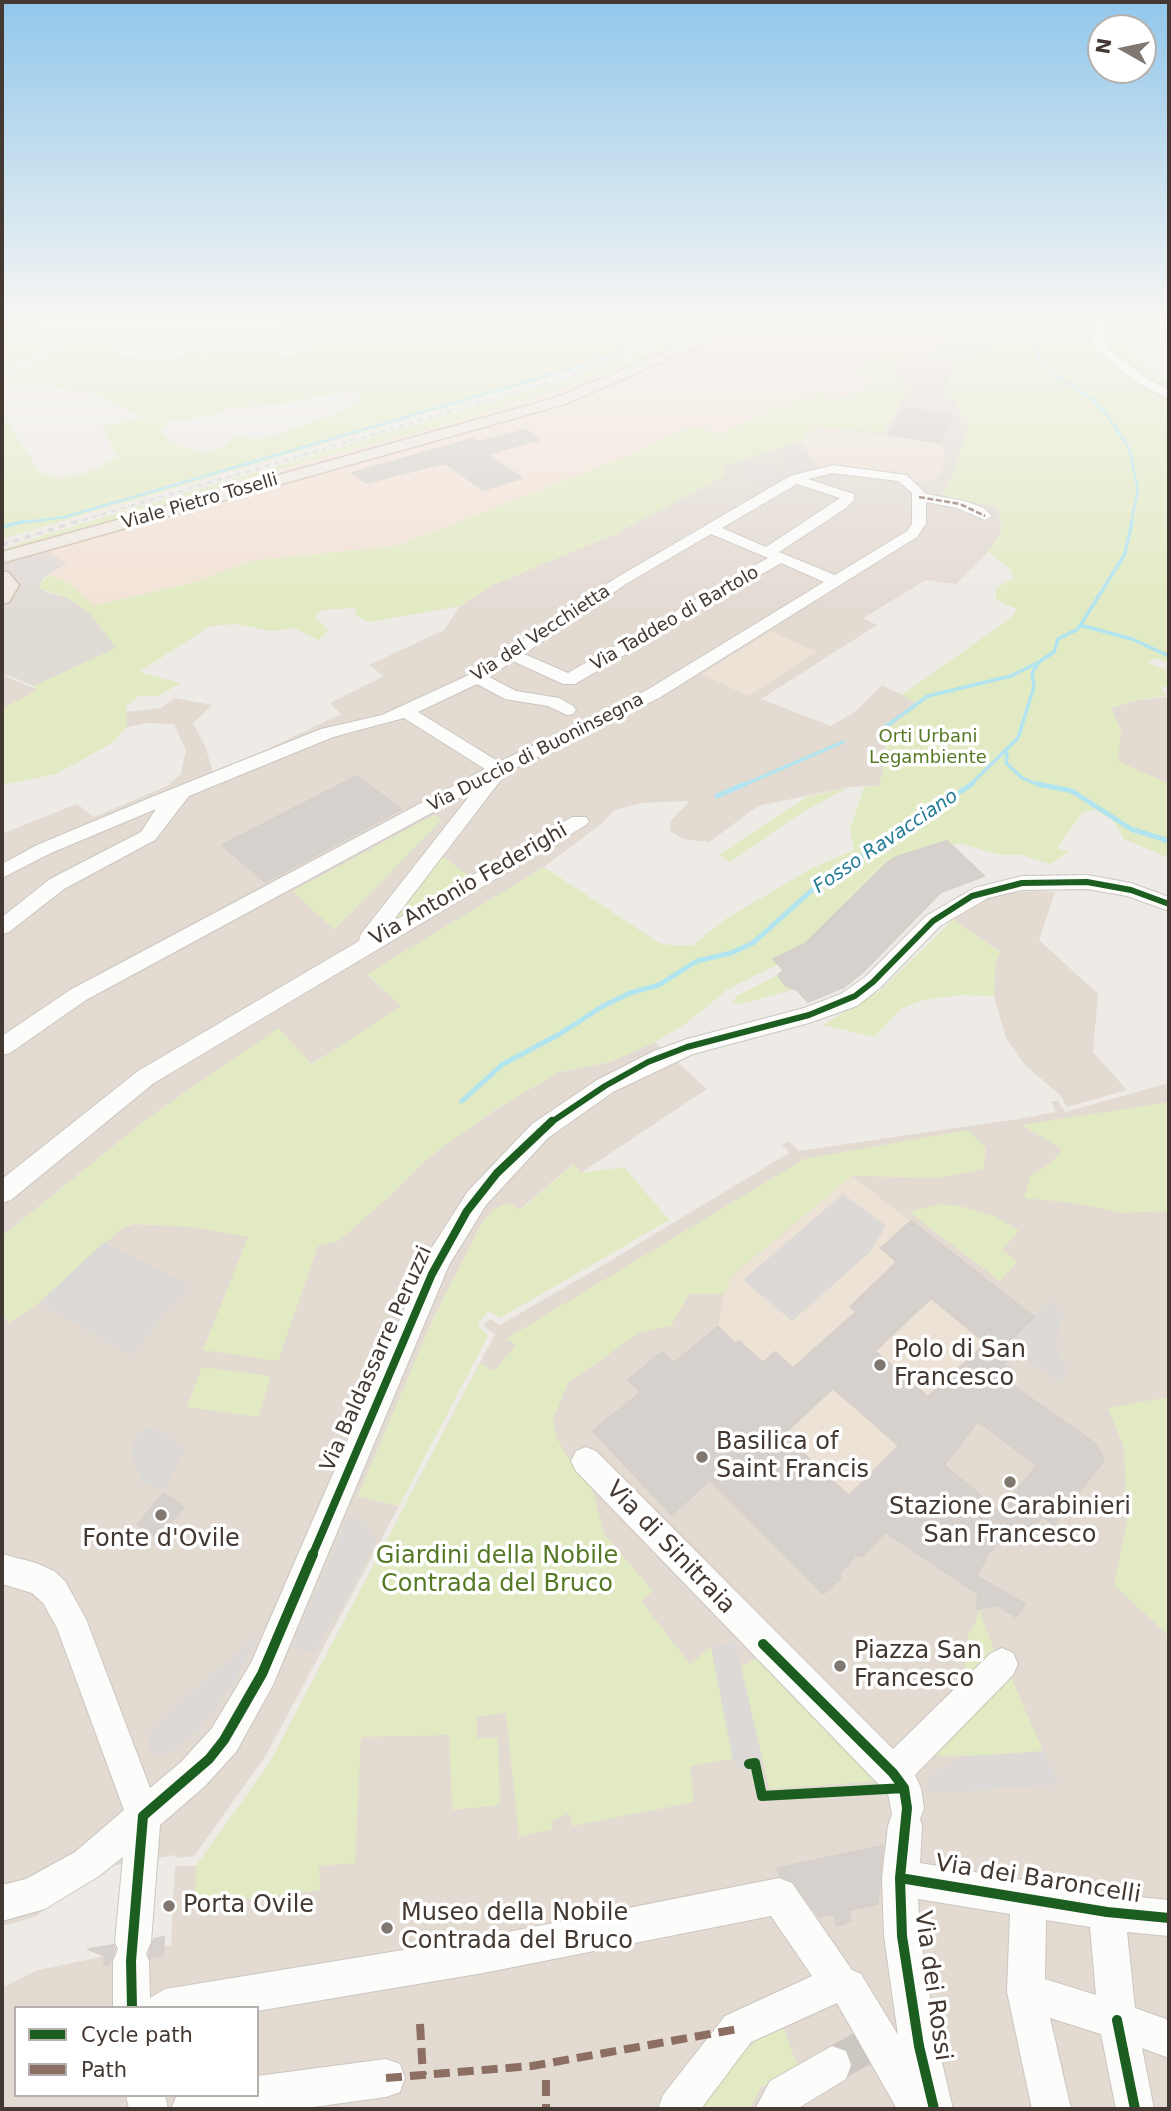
<!DOCTYPE html>
<html>
<head>
<meta charset="utf-8">
<style>
  body { margin:0 }
  #map { position:relative; width:1171px; height:2111px; overflow:hidden; background:#eeeae5; font-family:"DejaVu Sans",sans-serif }
  canvas { display:block }
  .frame { position:absolute; inset:0; border:4px solid #443932; pointer-events:none }
  .legend { position:absolute; left:14px; top:2006px; width:245px; height:91px; box-sizing:border-box; background:#fff; border:2px solid #b4b0ad; margin:0; padding:9px 12px; list-style:none; font-size:21px; color:#443932 }
  .legend li { display:flex; align-items:center; gap:14px; height:35px }
  .legend b { width:35px; border:2px solid #b4b0ad }
  .north { position:absolute; left:1087px; top:14px; width:70px; height:70px; box-sizing:border-box; background:#fff; border:2px solid #b4b0ad; border-radius:50%; rotate:279deg; font-size:19px; font-weight:700; line-height:28px; text-align:center; color:#443932 }
  .north::after { content:''; display:block; margin:auto; width:24px; height:32px; background:#807771; clip-path:polygon(50% 0,100% 100%,50% 72%,0 100%) }
</style>
</head>
<body>
<div id="map">
<canvas width="1171" height="2111"></canvas>
<div class="frame"></div>
<ul class="legend">
<li><b style="height:9px;background:#1b5e20"></b>Cycle path</li>
<li><b style="height:9px;background:#8d6e63"></b>Path</li>
</ul>
<div class="north">N</div>
</div>
<script>
const g = document.querySelector('canvas').getContext('2d');
g.lineJoin = 'round';
function fill(path, color) {
  g.fillStyle = color;
  g.fill(path, 'evenodd');
}
function shape(rows) {
  const path = new Path2D();
  for (const r of rows) {
    path.moveTo(r[0], r[1]);
    for (let i = 2; i < r.length; i += 2) path.lineTo(r[i], r[i + 1]);
  }
  return path;
}
function strokePath(path, color, width, dash) {
  g.strokeStyle = color;
  g.lineWidth = width;
  g.lineCap = dash ? 'butt' : 'round';
  g.setLineDash(dash || []);
  g.stroke(path);
}
function label(font, color, halo, rows, align = 'center') {
  g.font = font + ' "DejaVu Sans",sans-serif';
  g.lineWidth = 7;
  g.setLineDash([]);
  g.textBaseline = 'middle';
  g.strokeStyle = halo;
  g.fillStyle = color;
  for (const [text, x, y, turn = 0] of rows) {
    g.save();
    g.translate(x, y);
    g.rotate((+turn || 0) * Math.PI / 180);
    g.textAlign = isNaN(turn) ? turn : align;
    if (halo) g.strokeText(text, 0, 0);
    g.fillText(text, 0, 0);
    g.restore();
  }
}
const residential = shape([
  [968,325,997,337,991,352,954,365,944,394,953,400,969,422,953,474,942,495,998,507,1002,531,988,552,956,584,926,580,863,618,877,625,761,699,831,726,856,711,882,685,920,704,885,741,886,760,879,786,849,787,758,806,709,842,683,839,670,831,670,822,688,803,687,801,642,803,614,810,602,823,544,867,367,975,402,1006,312,1064,278,1029,151,1116,2,1236,2,834,77,804,94,817,167,786,181,774,186,750,174,724,147,723,127,727,126,712,161,708,174,698,212,705,193,723,205,746,213,772,236,764,341,714,330,703,384,676,369,665,444,630,460,606,493,585,615,534,723,466,800,442,898,377,895,362,927,355,945,339,950,331],
  [2,673,9,678,38,690,2,709],
  [1169,697,1169,782,1167,783,1117,761,1121,731,1111,708,1137,700],
  [1036,891,1055,892,1039,940,1098,994,1093,1052,1127,1090,1067,1107,1061,1096,1024,1064,1006,1038,994,996,995,965,1000,952,953,920,983,900,997,894],
  [655,1042,707,1089,581,1173,573,1164,519,1210,494,1209,481,1225,433,1319,358,1496,399,1506,266,1755,194,1856,176,1858,175,1855,101,1868,35,1917,2,1926,2,1312,9,1323,38,1303,104,1242,121,1229,134,1224,192,1227,392,1194,429,1157,496,1109,559,1072,610,1062],
  [1169,1083,1169,2109,2,2109,2,1988,38,1970,105,1956,104,1965,163,1955,164,1946,171,1945,175,1866,196,1866,269,1764,495,1334,483,1326,490,1319,500,1325,595,1270,789,1153,782,1144,789,1141,798,1151,1018,1119,1056,1112,1051,1101,1058,1101,1065,1112],
  [16,2008,257,2008,257,2095,16,2095]
]);
const commercial = shape([
  [742,317,975,317,935,324,950,331,940,346,927,355,856,372,869,377,871,384,861,393,833,398,821,393,793,401,720,434,692,426,632,454,399,545,250,561,198,581,93,606,69,583,48,575,66,563,35,544,223,490,237,481,469,418,616,371]
]);
const industrial = shape([
  [35,544,67,563,42,579,45,592,68,598,90,613,117,648,34,686,2,673,2,555]
]);
const education = shape([
  [814,426,939,443,943,446,943,463,938,477,926,483,913,481,895,470,887,473,822,469,800,442],
  [771,631,817,652,748,696,702,674],
  [852,1176,1034,1317,1006,1345,1014,1351,915,1473,949,1502,916,1554,761,1435,735,1344,718,1327,724,1294,733,1276]
]);
const green = shape([
  [274,317,583,317,633,324,662,321,670,317,695,317,640,344,536,381,2,539,2,419,6,418,40,473,60,479,92,471,118,456,102,429,105,425,144,418,91,393,58,389,52,382,3,380,76,340,107,337,120,338,127,334,138,336,107,352,168,362,187,352,206,354,221,345,285,355,299,354,330,336,328,332,283,325],
  [356,390,362,401,353,407,266,439,232,438,225,446,205,453,180,447,159,431,172,420,214,416,227,409,286,403],
  [714,317,742,317,616,371,469,418,237,481,223,490,2,555,2,549,50,533,562,381,649,349],
  [975,317,1089,317,1094,347,1102,357,1119,366,1108,348,1104,323,1099,317,1166,317,1165,322,1150,331,1136,330,1130,334,1126,347,1140,362,1169,382,1169,663,1155,658,1148,663,1169,671,1169,688,1161,686,1165,696,1137,700,1111,708,1121,731,1118,761,1167,783,1169,788,1169,858,1124,839,1114,821,1095,810,1082,813,1057,848,1069,852,1050,864,1021,855,1000,855,960,843,896,857,887,863,805,944,774,959,778,964,728,989,685,1024,655,1042,610,1062,559,1072,496,1109,429,1157,392,1194,339,1241,318,1246,278,1361,203,1350,248,1237,192,1227,134,1224,121,1229,39,1303,9,1323,2,1312,2,1236,151,1116,278,1028,312,1064,401,1006,367,974,544,867,659,943,676,946,693,945,724,920,812,868,854,850,850,829,864,787,879,786,886,760,886,730,919,705,902,695,1012,617,1017,609,996,600,996,588,1014,578,1009,568,988,552,1002,531,998,507,942,495,953,474,969,422,953,400,944,394,954,365,953,361,955,357,991,352,997,338,968,325,950,331,935,324],
  [2,318,48,325,48,332,58,339,2,376],
  [927,355,895,362,898,377,908,391,883,433,814,426,800,442,724,466,724,476,615,534,493,585,460,606,369,622,356,616,355,608,322,610,315,617,328,630,319,640,293,628,271,631,236,624,210,626,139,672,180,683,159,696,139,696,126,706,127,727,112,743,56,774,2,785,2,709,37,690,34,686,116,648,90,613,68,598,40,589,39,584,48,575,69,583,94,606,198,581,250,561,399,545,632,454,692,426,720,434,793,401,821,392,833,398,861,393,871,383,869,377,855,372,878,356],
  [849,787,801,813,730,862,719,855,807,797],
  [434,815,442,820,334,930,293,891],
  [442,856,469,876,387,924],
  [953,920,1000,952,995,966,994,996,960,995,920,1001,901,1009,874,1037,823,1025,880,991],
  [778,975,786,986,792,990,740,1004,733,1002,737,996],
  [1169,1102,1169,1211,1122,1213,1075,1203,1024,1198,1030,1177,1051,1163,1062,1149,1022,1125],
  [968,1130,986,1148,984,1169,940,1178,852,1176,733,1275,724,1294,689,1294,671,1326,639,1333,568,1383,553,1420,557,1439,568,1457,589,1477,604,1534,653,1591,641,1601,690,1664,711,1647,733,1759,690,1766,694,1802,573,1826,569,1813,551,1821,552,1829,519,1837,506,1713,477,1717,477,1738,498,1738,500,1805,452,1810,449,1735,361,1737,355,1863,319,1866,320,1890,195,1905,196,1866,269,1764,480,1363,494,1371,516,1345,506,1339,804,1159],
  [574,1164,581,1173,624,1167,669,1220,500,1318,489,1311,477,1325,488,1336,399,1506,358,1496,433,1319,481,1225,494,1209,509,1203,520,1210],
  [939,1204,960,1206,997,1217,1019,1231,1002,1250,1017,1262,1000,1281,909,1212],
  [202,1367,271,1376,258,1417,187,1407],
  [1169,1397,1169,1636,1114,1585,1127,1522,1124,1448,1108,1408],
  [979,1609,996,1656,936,1711,965,1672,968,1635,974,1627],
  [765,1654,882,1781,769,1789,741,1667],
  [1008,1670,1043,1751,1012,1755,925,1756],
  [781,2022,801,2075,769,2086,761,2086,750,2109,697,2109,722,2073,762,2035]
]);
const parking = shape([
  [803,452,817,469,799,474,773,488,737,474,762,466,787,474,786,462],
  [843,1194,886,1226,870,1252,792,1321,743,1280],
  [104,1242,190,1285,131,1355,39,1303],
  [1051,1300,1063,1314,1057,1340,1058,1350,1068,1370,1060,1383,1005,1345],
  [145,1427,153,1427,185,1447,166,1489,143,1484,131,1455,131,1446],
  [348,1517,363,1521,377,1539,340,1610,338,1611,314,1652,292,1648],
  [261,1630,234,1683,198,1731,169,1753,161,1756,152,1753,147,1744,152,1729],
  [735,1641,764,1767,745,1771,733,1759,711,1647],
  [1043,1751,1060,1785,928,1793,927,1777,961,1757]
]);
const streamFar2 = shape([
  [1043,317,1037,343,1039,357,1066,383,1092,399,1105,412,1129,448,1138,490,1131,523],
  [19,523,65,517,577,367,642,344,698,317]
]);
const streamFar1 = shape([
  [2,527,25,521],
  [1080,625,1132,639,1169,656],
  [885,727,928,696,1011,676,1037,663],
  [1007,752,1006,763,1022,778,1042,786],
  [741,786,843,742],
  [969,786,1018,738,1034,687,1032,673,1039,662,1054,652,1058,639,1078,629,1125,554,1132,521]
]);
const stream = shape([
  [1038,784,1072,791,1131,829,1169,841],
  [717,796,745,784],
  [462,1101,503,1064,558,1035,603,1006,630,993,659,985,697,961,731,953,753,943,820,883,972,784]
]);
const building = shape([
  [904,408,928,411,953,415,939,443,888,434,904,408],
  [525,430,539,440,487,454,522,478,483,490,445,463,366,483,352,473,472,439,478,442,525,430],
  [357,776,401,809,265,882,222,845,357,776],
  [947,841,984,876,941,892,864,971,844,987,808,1002,797,990,786,986,778,975,784,970,773,959,805,944,887,863,896,857,947,841],
  [911,1221,1034,1317,1005,1345,1014,1351,1004,1364,1013,1370,1005,1380,1096,1444,1104,1460,1054,1525,1042,1516,1020,1546,1004,1534,987,1556,977,1576,1025,1604,1016,1617,997,1605,977,1609,978,1594,885,1532,863,1556,856,1555,840,1573,840,1579,823,1594,710,1479,672,1515,593,1431,641,1392,628,1380,662,1352,674,1363,718,1327,735,1344,739,1341,763,1363,775,1352,793,1368,856,1312,850,1307,897,1262,881,1248,911,1221],
  [931,1298,986,1343,928,1397,875,1351,931,1298],
  [833,1388,899,1446,849,1496,783,1435,833,1388],
  [978,1421,1037,1466,999,1511,944,1465,978,1421],
  [164,1493,184,1507,157,1538,138,1524,164,1493],
  [883,1846,878,1904,848,1910,851,1921,837,1926,834,1914,819,1917,794,1882,780,1876,777,1868,883,1846],
  [164,1937,163,1955,150,1958,149,1954,154,1939,164,1937],
  [114,1945,115,1949,110,1964,104,1965,105,1956,88,1949,114,1945]
]);
const minorTunnel = shape([
  [832,2065,867,2046]
]);
const minor = shape([
  [1091,317,1102,317,1108,348,1147,378,1169,390,1169,399,1139,384,1099,352,1093,343,1091,317],
  [833,465,907,475,926,494,965,501,984,508,992,516,985,520,957,508,926,502,926,524,917,537,659,698,507,772,392,922,572,817,586,817,589,821,586,825,154,1083,11,1200,2,1203,2,1179,138,1071,359,941,361,934,474,790,86,1000,10,1053,2,1055,2,1036,70,990,485,769,404,718,333,737,189,796,155,840,64,889,9,932,2,934,2,917,50,879,141,832,156,809,51,853,2,878,2,864,37,845,152,797,321,729,382,715,471,674,616,578,790,476,833,465],
  [833,473,898,481,912,493,912,524,907,531,835,575,779,552,846,508,854,500,854,494,808,479,833,473],
  [797,484,840,498,766,547,722,528,797,484],
  [711,534,768,558,568,673,524,654,626,584,711,534],
  [781,563,824,582,647,690,499,762,418,712,477,684,505,699,548,706,567,715,573,714,576,710,573,706,559,698,516,691,489,677,513,661,563,684,575,684,781,563],
  [1087,875,1131,883,1169,897,1169,911,1127,896,1087,889,1022,890,988,898,940,926,881,987,857,1006,809,1023,693,1054,613,1092,548,1138,486,1205,449,1265,273,1685,236,1752,205,1786,160,1825,151,1942,146,1954,149,1961,150,1998,165,1989,483,1937,779,1878,792,1883,852,1970,861,1974,898,2035,884,1936,882,1878,888,1826,892,1814,888,1794,576,1471,571,1461,576,1451,586,1447,596,1451,893,1749,991,1653,1002,1648,1013,1653,1018,1664,1013,1675,915,1775,921,1788,924,1808,920,1819,922,1826,920,1863,1107,1894,1169,1900,1169,1936,1127,1932,1135,2008,1169,2020,1169,2058,1142,2048,1154,2109,1116,2109,1101,2034,1050,2018,1071,2109,1032,2109,1007,1992,1010,1914,918,1899,920,1936,938,2046,953,2109,897,2109,837,2003,751,2042,701,2109,658,2109,663,2095,725,2016,812,1976,771,1916,483,1973,257,2011,257,2008,113,2008,113,1961,118,1949,115,1942,123,1857,99,1876,45,1909,2,1921,2,1885,26,1879,75,1852,124,1810,57,1628,43,1603,32,1593,2,1584,2,1554,36,1563,54,1571,65,1581,86,1619,150,1788,181,1762,212,1728,251,1663,429,1252,468,1191,532,1124,597,1080,654,1051,687,1039,804,1008,841,994,865,977,926,916,974,888,1022,876,1087,875],
  [1046,1920,1090,1927,1096,1995,1045,1979,1046,1920],
  [832,2046,846,2051,851,2065,846,2079,797,2109,755,2109,770,2081,832,2046],
  [386,2059,400,2064,405,2078,400,2092,386,2097,299,2109,171,2109,177,2095,257,2095,257,2076,386,2059],
  [126,2095,165,2095,168,2109,129,2109,126,2095]
]);
const major = shape([
  [747,317,765,317,565,404,2,563,2,552,555,398,747,317],
  [2,571,9,573,19,585,9,602,2,604,2,571]
]);
const railFar1 = shape([
  [73,523,564,378,633,353,709,317]
]);
const rail = shape([
  [2,545,78,521]
]);
const quietFar1 = shape([
  [919,497,960,504,985,516]
]);
const quiet = shape([
  [420,2024,423,2075],
  [386,2078,532,2066,738,2029],
  [546,2080,546,2109]
]);
const cyclewayFar2 = shape([
  [550,1123,605,1086,648,1062,687,1047,809,1015,855,996,873,982,933,921,972,896,1022,883,1087,882,1131,890,1169,904]
]);
const cyclewayFar1 = shape([
  [312,1556,432,1274,467,1211,497,1173,552,1121]
]);
const cycleway = shape([
  [763,1644,893,1773,904,1788,907,1808,900,1878,902,1936,919,2046,934,2109],
  [749,1764,755,1763,762,1796,904,1788],
  [900,1878,1107,1912,1169,1918],
  [132,2008,131,1961,143,1816,209,1759,224,1740,262,1674,313,1554],
  [1117,2020,1135,2109]
]);
const markers = [
  [880,1365,7,"#807771"],
  [702,1457,7,"#807771"],
  [1010,1482,7,"#807771"],
  [161,1515,7,"#807771"],
  [840,1666,7,"#807771"],
  [169,1906,7,"#807771"],
  [387,1928,7,"#807771"]
];
const farStreetnames = [
  ["Viale Pietro Toselli",200,502,-16],
  ["Via Taddeo di Bartolo",675,619,-30],
  ["Via del Vecchietta",541,634,-33],
  ["Via Duccio di Buoninsegna",536,753,-27]
];
const farParknames = [
  ["Orti Urbani",928,737],
  ["Legambiente",928,758]
];
const farWaternames = [
  ["Fosso Ravacciano",886,842,-34]
];
const streetNames = [
  ["Via Antonio Federighi",469,885,-30],
  ["Via Baldassarre Peruzzi",377,1359,-66]
];
const nearPoinames = [
  ["Polo di San",894,1351],
  ["Francesco",894,1379],
  ["Basilica of",716,1443],
  ["Saint Francis",716,1471],
  ["Stazione Carabinieri",1010,1508,"center"],
  ["San Francesco",1010,1536,"center"],
  ["Fonte d'Ovile",161,1540,"center"],
  ["Piazza San",854,1652],
  ["Francesco",854,1680],
  ["Porta Ovile",183,1906],
  ["Museo della Nobile",401,1914],
  ["Contrada del Bruco",401,1942]
];
const nearStreetnames = [
  ["Via di Sinitraia",670,1548,46],
  ["Via dei Baroncelli",1038,1880,9],
  ["Via dei Rossi",932,1986,82]
];
const nearParknames = [
  ["Giardini della Nobile",497,1557],
  ["Contrada del Bruco",497,1585]
];
fill(residential, '#e3dad2');
fill(commercial, '#f3e2d6');
fill(industrial, '#e1dbd6');
fill(education, '#ede2d6');
fill(green, '#e2eac3');
fill(parking, '#ddd9d6');
strokePath(streamFar2, '#b2e4f0', 2.5);
strokePath(streamFar1, '#b2e4f0', 3.5);
strokePath(stream, '#b2e4f0', 5);
fill(building, '#d6d1cc');
strokePath(building, '#d6d0cb', 2);
strokePath(minorTunnel, '#ccc7c1', 35, [35, 18]);
strokePath(minor, '#cbc6c1', 2);
strokePath(major, '#d1c1b1', 3);
fill(minor, '#fcfcfb');
fill(major, '#f0e9e2');
strokePath(railFar1, '#d8d7d7', 2.5, [5, 5]);
strokePath(rail, '#d8d7d7', 3.5, [6, 6]);
strokePath(quietFar1, '#8d6e63', 2.5, [6, 2.5]);
strokePath(quiet, '#8d6e63', 8, [16, 8]);
strokePath(cyclewayFar2, '#1b5e20', 6);
strokePath(cyclewayFar1, '#1b5e20', 8);
strokePath(cycleway, '#1b5e20', 10);
const sky = g.createLinearGradient(0, 0, 0, 612);
sky.addColorStop(0, '#92c7eb');
sky.addColorStop(0.52, '#f7f6f3');
sky.addColorStop(1, '#f7f6f300');
g.fillStyle = sky;
g.fillRect(0, 0, 1171, 612);
for (const [x, y, r, color] of markers) {
  const dot = new Path2D();
  dot.arc(x, y, r, 0, 2 * Math.PI);
  g.fillStyle = color;
  g.fill(dot);
  strokePath(dot, '#fff', 2.5);
}
label('18px', '#443932', '#fff', farStreetnames);
label('18px', '#547823', '#fff', farParknames);
label('italic 19px', '#227b94', '#fff', farWaternames);
label('21px', '#443932', '#fff', streetNames);
label('24px', '#443932', '#fff', nearPoinames, 'left');
label('24px', '#443932', '#fff', nearStreetnames);
label('24px', '#547823', '#fff', nearParknames);
</script>
</body>
</html>
